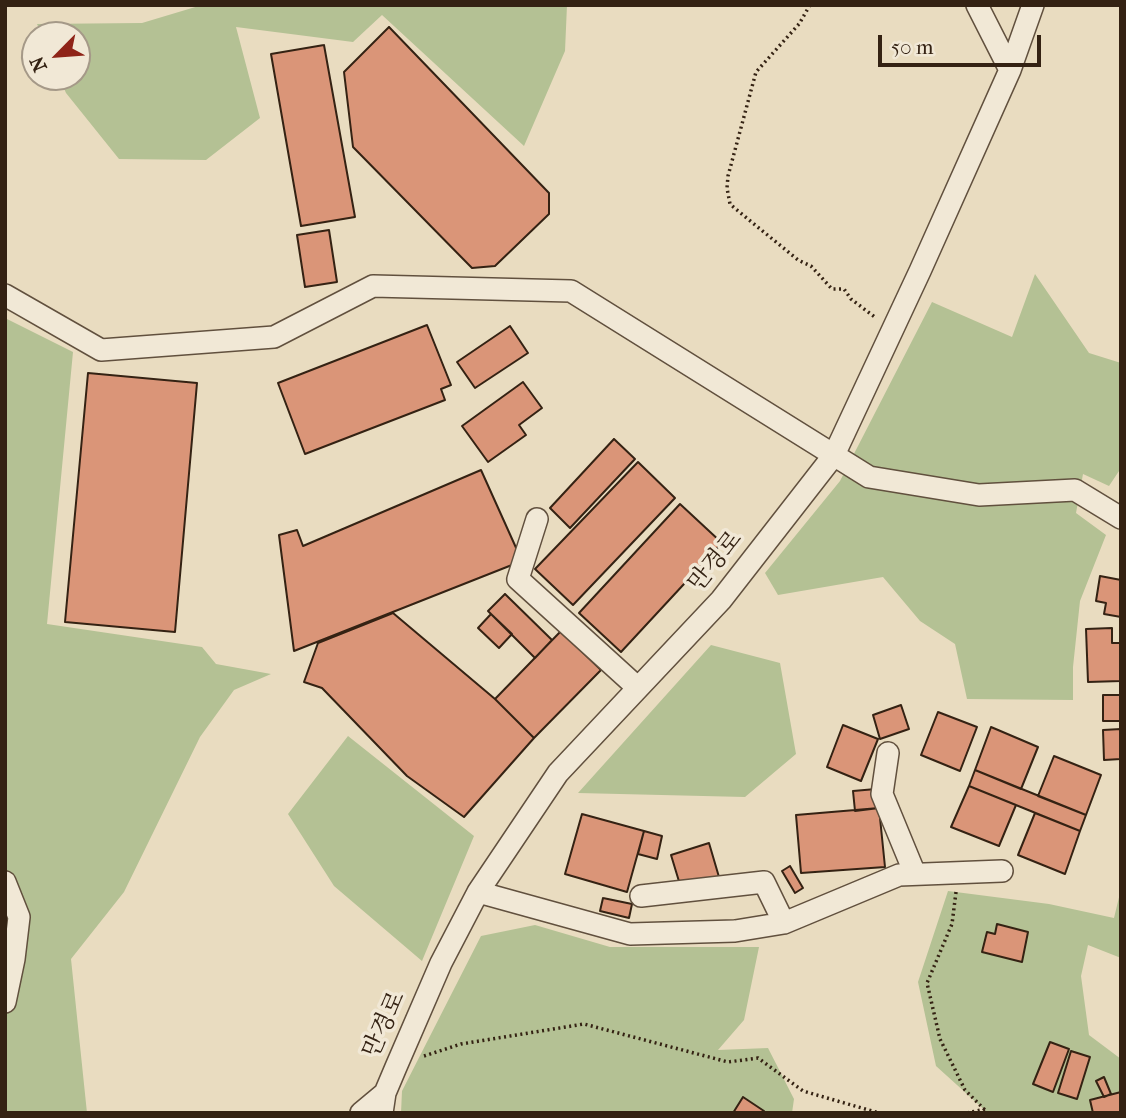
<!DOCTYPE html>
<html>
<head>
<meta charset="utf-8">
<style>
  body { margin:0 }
  #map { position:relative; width:1126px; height:1118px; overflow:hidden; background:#e9dcc0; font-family:"IM FELL French Canon",serif }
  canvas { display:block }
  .frame { position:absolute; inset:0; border:7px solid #342213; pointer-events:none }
  .north { position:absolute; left:21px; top:21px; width:70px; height:70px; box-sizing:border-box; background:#f1e8d6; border:2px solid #a59988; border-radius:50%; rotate:245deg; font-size:19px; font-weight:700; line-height:28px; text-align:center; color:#342213 }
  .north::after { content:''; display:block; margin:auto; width:24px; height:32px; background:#8f2418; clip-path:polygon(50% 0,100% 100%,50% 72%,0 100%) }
  .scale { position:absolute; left:878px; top:35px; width:163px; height:32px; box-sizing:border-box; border:4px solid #342213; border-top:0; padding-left:9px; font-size:21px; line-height:24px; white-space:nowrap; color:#342213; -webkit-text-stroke:5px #f1e8d6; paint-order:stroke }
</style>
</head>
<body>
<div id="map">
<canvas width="1126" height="1118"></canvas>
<div class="frame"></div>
<div class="north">N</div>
<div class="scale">50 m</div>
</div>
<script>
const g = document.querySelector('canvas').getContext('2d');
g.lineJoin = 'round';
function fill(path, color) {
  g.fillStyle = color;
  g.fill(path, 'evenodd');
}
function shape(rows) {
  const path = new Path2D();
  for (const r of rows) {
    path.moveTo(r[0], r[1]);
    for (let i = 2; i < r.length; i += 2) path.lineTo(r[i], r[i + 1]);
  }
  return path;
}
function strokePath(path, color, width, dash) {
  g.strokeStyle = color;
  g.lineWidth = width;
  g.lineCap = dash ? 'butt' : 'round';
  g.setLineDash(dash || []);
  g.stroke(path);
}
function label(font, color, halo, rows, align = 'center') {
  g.font = font + ' "IM FELL French Canon","Noto Serif KR",serif';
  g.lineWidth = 7;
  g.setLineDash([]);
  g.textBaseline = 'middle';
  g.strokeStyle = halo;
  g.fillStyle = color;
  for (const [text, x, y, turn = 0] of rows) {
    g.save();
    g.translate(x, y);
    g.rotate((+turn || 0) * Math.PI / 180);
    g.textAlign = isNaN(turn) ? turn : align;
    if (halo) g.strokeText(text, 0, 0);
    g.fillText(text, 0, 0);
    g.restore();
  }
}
const green = shape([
  [202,5,567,5,565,51,524,146,382,15,353,42,236,27,260,118,206,160,119,159,66,93,59,77,77,77,77,35,42,35,37,24,142,23],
  [1035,274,1089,353,1121,363,1121,468,1109,486,1083,474,1076,513,1106,535,1080,601,1073,667,1073,700,967,699,955,644,920,621,883,577,778,595,765,573,840,481,932,302,1012,337],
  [5,318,73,352,47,624,202,647,216,664,271,674,234,690,200,737,124,892,71,959,87,1113,5,1112],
  [711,645,780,663,796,754,745,797,578,793],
  [348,736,474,836,422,961,334,886,288,814],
  [1121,889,1121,958,1088,945,1081,976,1089,1035,1121,1059,1121,1113,988,1113,936,1066,918,982,948,891,1049,904,1114,918],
  [535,925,610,947,759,947,744,1020,718,1050,768,1048,794,1099,792,1113,401,1113,402,1091,481,936]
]);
const building = shape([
  [389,27,549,193,549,214,495,266,472,268,353,147,344,72,389,27],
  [324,45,355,217,301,226,271,54,324,45],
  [329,230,337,282,305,287,297,235,329,230],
  [427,325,451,385,441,389,445,400,305,454,278,383,427,325],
  [510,326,528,353,475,388,457,362,510,326],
  [88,373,197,383,175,632,65,622,88,373],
  [523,382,542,408,519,425,526,435,488,462,462,426,523,382],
  [614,439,635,459,570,528,550,508,614,439],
  [638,462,675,498,573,605,535,569,638,462],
  [481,470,522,561,294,651,279,535,297,530,303,546,481,470],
  [680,504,722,543,621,652,579,613,680,504],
  [1100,576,1121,580,1121,617,1104,614,1106,603,1096,601,1100,576],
  [505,594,552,640,535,658,488,611,505,594],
  [393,613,495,699,534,738,464,817,407,776,322,688,304,682,318,643,393,613],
  [491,614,512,634,499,648,478,628,491,614],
  [1112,628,1112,643,1121,643,1121,681,1088,682,1086,629,1112,628],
  [561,631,601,670,534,738,495,699,561,631],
  [1103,695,1121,695,1121,721,1103,721,1103,695],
  [901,705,909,729,880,739,873,715,901,705],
  [938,712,977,727,960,771,921,755,938,712],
  [843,725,878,739,861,781,827,767,843,725],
  [991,727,1038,747,1021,789,975,770,991,727],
  [1121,729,1121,759,1104,760,1103,730,1121,729],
  [1054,756,1101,775,1086,815,1038,796,1054,756],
  [975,770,1086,815,1080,831,969,786,975,770],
  [969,786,1016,805,999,846,951,827,969,786],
  [876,789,879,808,855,811,853,791,876,789],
  [879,808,885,867,801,873,796,815,879,808],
  [1035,813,1080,831,1065,874,1018,855,1035,813],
  [582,814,644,831,627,892,565,874,582,814],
  [644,831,662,836,657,859,638,854,644,831],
  [709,843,719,877,681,888,671,855,709,843],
  [790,866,803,888,795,893,782,871,790,866],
  [603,898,632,904,629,918,600,911,603,898],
  [997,924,1028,932,1022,962,982,952,987,932,995,934,997,924],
  [1050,1042,1069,1049,1053,1092,1033,1084,1050,1042],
  [1071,1051,1090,1057,1077,1099,1058,1093,1071,1051],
  [1104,1077,1111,1094,1104,1097,1096,1081,1104,1077],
  [1121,1092,1121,1113,1093,1113,1090,1100,1121,1092],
  [743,1097,764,1111,762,1113,733,1113,743,1097]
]);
const path = shape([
  [810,5,799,24,756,72,728,176,727,188,730,204,737,210,798,260,811,266,832,289,844,289,851,299,876,318],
  [956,892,952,924,927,983,940,1039,965,1090,988,1113],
  [424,1056,461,1044,584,1024,728,1062,758,1058,803,1091,879,1113],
  [967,1113,985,1109]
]);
const minor = shape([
  [977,5,1010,70],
  [5,295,101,350,274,337,373,286,571,291,869,477,979,495,1075,490,1121,518],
  [537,519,518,579,638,688],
  [888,753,882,794,915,874],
  [5,882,19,917,14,959,5,1002],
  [478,892,630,934,735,931,784,923,899,875,1002,871],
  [641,896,764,882,784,923],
  [361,1113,385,1093],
  [382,1113,385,1093,396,1067,441,963,478,892,558,773,721,600,834,455,920,271,1010,70,1033,5]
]);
const streetNames = [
  ["만경로",716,562,-51],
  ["만경로",385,1025,-66]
];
fill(green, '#b4c194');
fill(building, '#da9578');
strokePath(building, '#342213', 2);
strokePath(minor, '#61503e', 24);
strokePath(path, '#342213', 3.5, [2, 3.5]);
strokePath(minor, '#f1e8d6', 21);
label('24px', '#342213', '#f1e8d6', streetNames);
</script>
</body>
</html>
